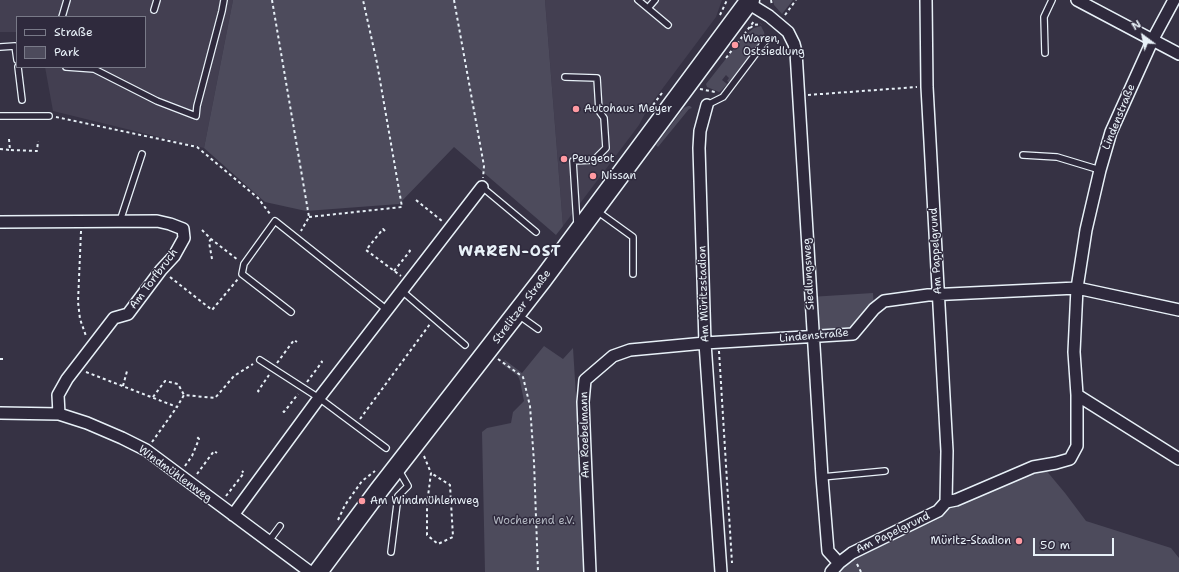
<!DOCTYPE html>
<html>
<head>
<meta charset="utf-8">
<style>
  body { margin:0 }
  #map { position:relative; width:1179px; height:572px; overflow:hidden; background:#363244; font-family:"Shantell Sans",sans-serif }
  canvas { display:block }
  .legend { position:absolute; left:16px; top:16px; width:130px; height:52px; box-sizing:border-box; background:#2f2a3d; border:1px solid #797a88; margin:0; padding:5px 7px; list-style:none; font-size:12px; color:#e8f1f8 }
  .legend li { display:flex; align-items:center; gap:8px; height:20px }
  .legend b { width:20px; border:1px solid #797a88 }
  .north { position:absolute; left:1123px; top:16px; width:40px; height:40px; -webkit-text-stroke:3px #2f2a3d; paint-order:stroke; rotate:328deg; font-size:11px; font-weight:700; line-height:16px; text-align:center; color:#e8f1f8 }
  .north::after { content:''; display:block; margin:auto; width:14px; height:18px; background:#e8f1f8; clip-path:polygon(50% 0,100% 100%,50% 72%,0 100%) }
  .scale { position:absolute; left:1033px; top:538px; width:81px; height:18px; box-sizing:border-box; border:2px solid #e8f1f8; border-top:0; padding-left:5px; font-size:12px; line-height:14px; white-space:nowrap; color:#e8f1f8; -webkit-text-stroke:3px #2f2a3d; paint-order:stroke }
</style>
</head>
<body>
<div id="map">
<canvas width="1179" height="572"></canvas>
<ul class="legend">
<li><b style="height:5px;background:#2f2a3d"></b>Straße</li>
<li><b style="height:11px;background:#4d4b5c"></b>Park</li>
</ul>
<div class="north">N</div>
<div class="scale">50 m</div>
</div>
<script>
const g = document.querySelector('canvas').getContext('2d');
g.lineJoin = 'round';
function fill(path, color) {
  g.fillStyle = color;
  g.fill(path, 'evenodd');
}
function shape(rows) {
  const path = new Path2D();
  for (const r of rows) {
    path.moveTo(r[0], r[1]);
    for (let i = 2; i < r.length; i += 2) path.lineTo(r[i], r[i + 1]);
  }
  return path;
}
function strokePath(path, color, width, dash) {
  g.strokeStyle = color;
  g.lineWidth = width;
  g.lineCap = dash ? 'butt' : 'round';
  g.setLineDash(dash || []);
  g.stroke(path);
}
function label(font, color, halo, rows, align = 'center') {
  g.font = font + ' "Shantell Sans",sans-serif';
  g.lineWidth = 3;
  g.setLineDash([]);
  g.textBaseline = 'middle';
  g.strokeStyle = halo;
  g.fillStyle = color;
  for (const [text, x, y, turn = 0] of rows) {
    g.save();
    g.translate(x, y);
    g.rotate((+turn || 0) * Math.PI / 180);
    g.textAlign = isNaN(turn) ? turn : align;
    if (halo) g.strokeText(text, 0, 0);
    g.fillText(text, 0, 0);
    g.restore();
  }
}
const built = shape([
  [0,0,233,0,204,148,53,111,45,67,145,67,145,17,17,17,17,32,0,32],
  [545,0,722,0,716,17,648,108,639,125,563,226]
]);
const green = shape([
  [233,0,545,0,563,226,556,235,454,147,399,204,306,211,265,202,204,148],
  [773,0,793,0,782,14,774,5],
  [761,26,764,32,765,37,730,83,727,81,729,78,726,75,722,80,727,84,721,91,719,92,707,87,706,84,743,37,754,28],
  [688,106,690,106,692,108,689,109,658,147,656,145,684,108],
  [873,293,874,309,853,334,812,337,810,297],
  [544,346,563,359,573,348,587,572,485,572,482,432,487,428,511,423,513,412,524,401,520,381,518,376,502,364,505,360,522,373],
  [1045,469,1065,493,1086,521,1171,548,1179,558,1179,572,831,572,946,502,957,504]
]);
const path = shape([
  [272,0,309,217,301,231],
  [454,0,484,166,483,178],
  [771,0,772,5],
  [720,15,727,0],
  [785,15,796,0],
  [750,28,754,25,761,24],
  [726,58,755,20],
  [700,89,715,92],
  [808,95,917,87],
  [653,105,662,93],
  [56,117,197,147,258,198,270,214],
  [9,139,10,150,37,151,38,141],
  [0,149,10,150],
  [416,200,442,221],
  [309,217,402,207,377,63,363,0],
  [202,230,211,239,238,260],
  [81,231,78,302,80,319,86,336],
  [385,231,383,229,366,250,401,276],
  [211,239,209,242,212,259],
  [394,271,410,251,409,250],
  [170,277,212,310,238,279],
  [719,351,732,563],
  [0,359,5,359],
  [498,359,523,377,530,406,534,462,538,572],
  [277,363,294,340,297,342],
  [86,372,177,407,184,395,215,398,234,376,253,364],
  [307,382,322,362,321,361],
  [123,386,127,371],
  [259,392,258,391,269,375],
  [153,397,165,381,178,384,184,395],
  [283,411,284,412,298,394],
  [360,419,430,324],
  [152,442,177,407],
  [424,456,431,473,427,504,427,535,438,544,453,537,450,485,431,473],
  [185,466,192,456,199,439,197,437],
  [197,474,214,451,217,453],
  [226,496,244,473,242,471],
  [338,520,345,505,362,481,375,471],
  [857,564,861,572]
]);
const service = shape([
  [638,0,668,25],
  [648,8,655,0],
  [154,10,157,0],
  [62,17,67,0],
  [0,47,15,46,17,60],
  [1045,53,1044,17,1052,0],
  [18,67,22,100],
  [66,67,94,69,157,101,196,116,197,106,222,11,224,0],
  [565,77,597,78,599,111,604,118,606,148,594,160,573,161,577,224],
  [707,105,723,97,766,40],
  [0,116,49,116],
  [1023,155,1057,157,1100,170],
  [482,187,536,232],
  [597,211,633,237,633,274],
  [120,221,142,154],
  [402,291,465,345],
  [291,312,242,274,244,264,275,221,387,310],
  [517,314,538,329],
  [260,360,319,398,386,448],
  [822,477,885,471],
  [269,541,280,526],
  [391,552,398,496,408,486,401,474,400,468]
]);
const minor = shape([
  [926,0,927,87,947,451,946,502],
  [1077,0,1179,54],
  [748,3,769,16,788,32,794,44,796,52,822,477,828,551,839,563],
  [707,105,700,131,699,148,705,343,721,572],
  [0,222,157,221,170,224,183,229,184,238,174,256,161,270,128,314,114,318,67,379,58,395,59,414],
  [1077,395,1179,459],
  [0,413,59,414,87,423,122,438,146,450,310,572],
  [946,502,956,500,1033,467,1056,463,1070,459,1077,446,1077,395,1074,352,1077,288,1086,230,1100,170,1111,132,1153,39,1174,0],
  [233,515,319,398,482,187],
  [590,572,583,402,585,380,613,356,630,350,705,343,853,334,874,309,884,301,928,295,1077,288,1179,310],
  [831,572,839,563,852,553,938,511,946,502]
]);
const primary = shape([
  [318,572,379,490,543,279,750,0]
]);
const markers = [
  [735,45,4,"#ff9aa2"],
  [576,109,4,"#ff9aa2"],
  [564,159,4,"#ff9aa2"],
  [593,176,4,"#ff9aa2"],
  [362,501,4,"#ff9aa2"],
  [1019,541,4,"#ff9aa2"]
];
const poiNames = [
  ["Waren,",743,39],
  ["Ostsiedlung",743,52],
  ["Autohaus Meyer",584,109],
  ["Peugeot",572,159],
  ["Nissan",601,176],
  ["Am Windmühlenweg",370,501],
  ["Müritz-Stadion",1011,541,"right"]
];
const streetNames = [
  ["Lindenstraße",1119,117,-68],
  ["Am Pappelgrund",936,251,-93],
  ["Siedlungsweg",809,274,-93],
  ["Am Torfbruch",154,279,-53],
  ["Am Müritzstadion",704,294,-92],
  ["Strelitzer Straße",522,307,-53],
  ["Lindenstraße",814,336,-5],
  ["Am Roebelmann",585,435,-91],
  ["Windmühlenweg",175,474,36],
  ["Am Papelgrund",893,533,-26]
];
const parkNames = [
  ["Wochenend e.V.",534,521]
];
const districtNames = [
  ["WAREN-OST",510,252]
];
fill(built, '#433f51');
fill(green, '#4d4b5c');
strokePath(service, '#e8f1f8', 8);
strokePath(minor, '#e8f1f8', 14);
strokePath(primary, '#e8f1f8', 21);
strokePath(path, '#e8f1f8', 2, [3, 3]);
strokePath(service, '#2f2a3d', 5.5);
strokePath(minor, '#2f2a3d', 11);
strokePath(primary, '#2f2a3d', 18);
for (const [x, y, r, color] of markers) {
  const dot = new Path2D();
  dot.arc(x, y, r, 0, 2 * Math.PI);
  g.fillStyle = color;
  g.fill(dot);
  strokePath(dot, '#2f2a3d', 1.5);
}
label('11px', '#e8f1f8', '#2f2a3d', poiNames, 'left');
label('11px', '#e8f1f8', '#2f2a3d', streetNames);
label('11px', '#b2b7c1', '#2f2a3d', parkNames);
g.letterSpacing = '1px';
label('bold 15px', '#e8f1f8', '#2f2a3d', districtNames);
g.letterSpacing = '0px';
</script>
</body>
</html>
